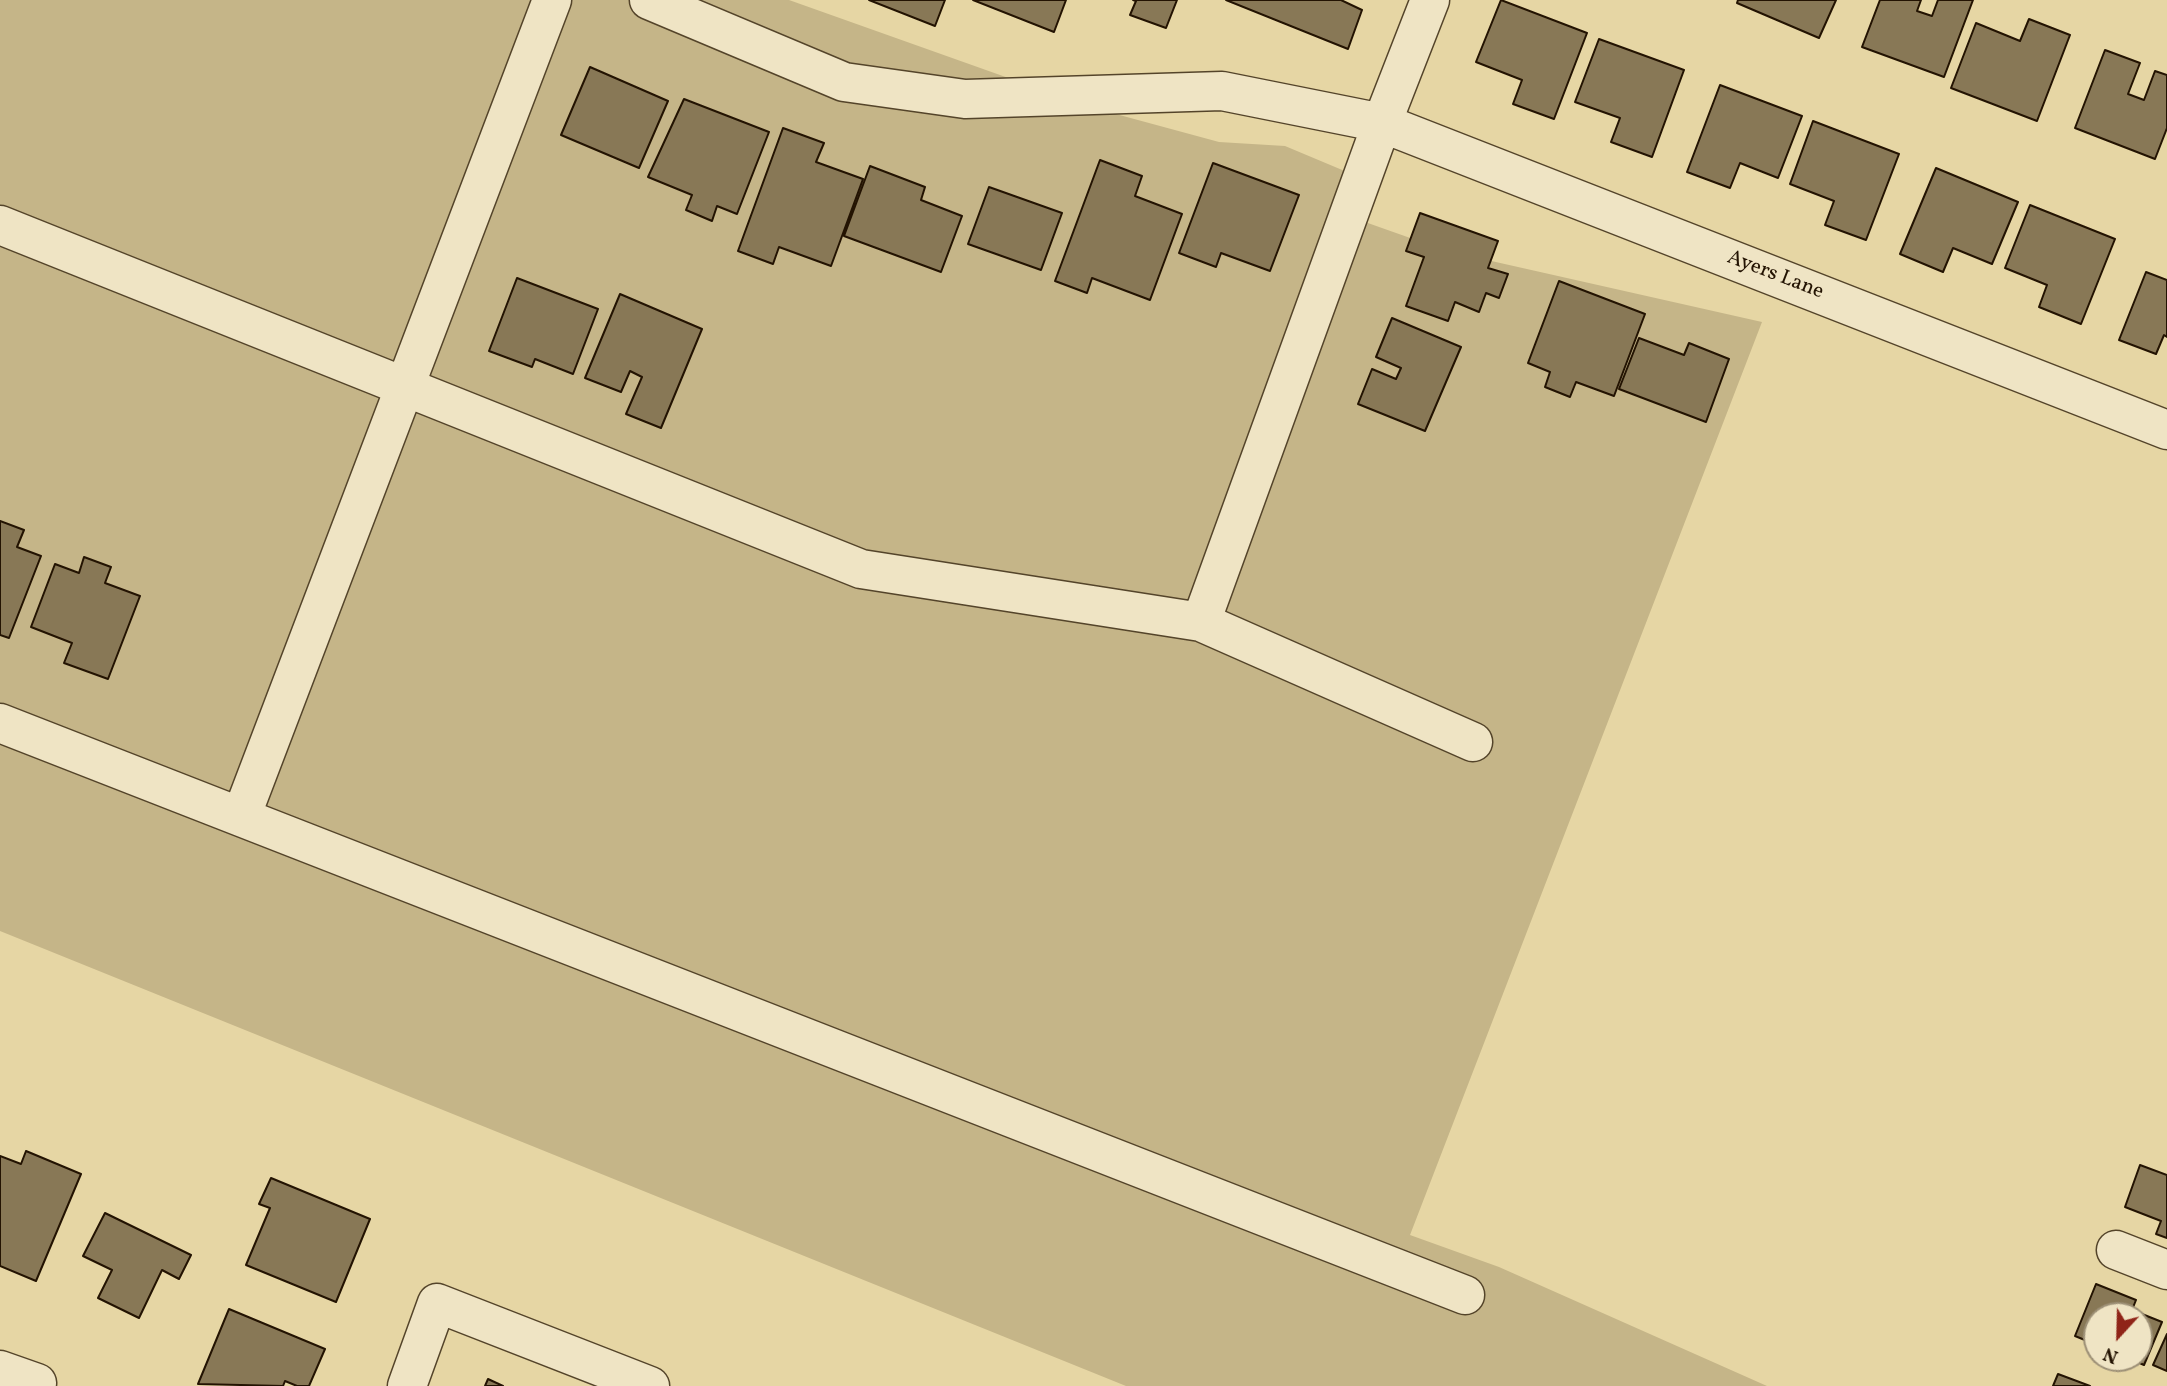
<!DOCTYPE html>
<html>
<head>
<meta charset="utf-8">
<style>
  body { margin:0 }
  #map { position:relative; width:2167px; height:1386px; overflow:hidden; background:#e6d6a4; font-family:Vollkorn,serif }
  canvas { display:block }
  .north { position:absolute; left:2083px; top:1302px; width:70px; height:70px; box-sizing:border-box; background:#efe4c4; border:2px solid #9d9076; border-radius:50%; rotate:202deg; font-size:19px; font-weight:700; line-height:28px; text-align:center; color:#231302 }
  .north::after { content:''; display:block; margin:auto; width:24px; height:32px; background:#8f2418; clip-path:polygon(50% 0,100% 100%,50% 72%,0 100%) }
</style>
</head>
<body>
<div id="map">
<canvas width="2167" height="1386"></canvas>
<div class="north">N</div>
</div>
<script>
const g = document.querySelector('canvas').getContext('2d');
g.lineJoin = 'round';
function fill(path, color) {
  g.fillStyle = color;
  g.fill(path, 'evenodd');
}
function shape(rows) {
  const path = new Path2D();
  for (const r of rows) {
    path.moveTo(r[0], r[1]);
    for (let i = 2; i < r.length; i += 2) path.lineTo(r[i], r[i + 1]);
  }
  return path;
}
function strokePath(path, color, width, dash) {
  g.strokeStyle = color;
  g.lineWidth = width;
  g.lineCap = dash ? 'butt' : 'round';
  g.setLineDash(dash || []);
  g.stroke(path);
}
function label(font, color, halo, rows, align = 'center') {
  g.font = font + ' Vollkorn,serif';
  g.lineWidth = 7;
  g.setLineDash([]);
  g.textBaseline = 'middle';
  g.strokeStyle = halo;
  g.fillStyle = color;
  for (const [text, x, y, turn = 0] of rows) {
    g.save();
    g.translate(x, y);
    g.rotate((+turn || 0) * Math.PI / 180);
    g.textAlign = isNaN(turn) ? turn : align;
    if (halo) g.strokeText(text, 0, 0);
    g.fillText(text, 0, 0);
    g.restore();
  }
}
const green = shape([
  [0,0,789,0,1090,107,1219,142,1285,146,1347,172,1348,216,1447,251,1762,322,1410,1235,1499,1267,1767,1386,1126,1386,0,931]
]);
const building = shape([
  [869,0,945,0,935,26,869,0],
  [973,0,1066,0,1054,32,973,0],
  [1133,0,1177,0,1166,28,1130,15,1136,1,1133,0],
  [1226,0,1341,0,1362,10,1348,49,1226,0],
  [1501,0,1587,33,1554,119,1513,104,1522,80,1476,62,1501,0],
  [1738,0,1836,0,1819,38,1737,3,1738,0],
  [1880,0,1921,0,1917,11,1932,16,1938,0,1973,0,1944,77,1862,47,1880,0],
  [2029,19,2070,35,2037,121,1951,88,1976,23,2020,41,2029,19],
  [1599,39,1684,70,1652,157,1611,142,1620,118,1575,102,1599,39],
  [2105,50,2140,63,2128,94,2144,100,2155,71,2167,75,2167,128,2155,159,2075,128,2105,50],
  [590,67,668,101,639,168,561,135,590,67],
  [1720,85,1802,116,1778,178,1740,163,1730,188,1687,172,1720,85],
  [684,99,769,132,737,214,717,206,712,221,686,210,692,195,648,177,684,99],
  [1813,121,1899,154,1866,240,1825,225,1834,201,1790,184,1813,121],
  [783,128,824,143,816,162,863,179,831,266,779,247,773,264,738,251,783,128],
  [1100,160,1142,176,1135,196,1182,214,1150,300,1092,278,1087,293,1055,281,1100,160],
  [1213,163,1299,195,1270,271,1221,253,1216,267,1179,253,1213,163],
  [870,166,925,187,921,200,962,216,941,272,844,236,870,166],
  [1936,168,2018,202,1992,264,1953,248,1943,272,1900,254,1936,168],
  [989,187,1062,213,1041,270,968,244,989,187],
  [2030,205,2115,239,2081,324,2039,307,2047,285,2005,268,2030,205],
  [1420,213,1498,241,1488,268,1508,274,1499,298,1486,293,1479,312,1455,302,1448,321,1406,306,1424,257,1406,251,1420,213],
  [2146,272,2167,280,2167,337,2164,335,2156,354,2119,340,2146,272],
  [517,278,598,309,573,374,535,359,532,367,489,351,517,278],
  [1559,281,1645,314,1614,396,1576,382,1570,397,1545,387,1550,372,1528,363,1559,281],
  [620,294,702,329,661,428,626,414,642,377,630,371,621,392,585,378,620,294],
  [1392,318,1461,347,1425,431,1358,404,1372,369,1396,379,1401,368,1376,357,1392,318],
  [1639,338,1684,355,1689,343,1729,359,1706,422,1619,389,1639,338],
  [0,521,24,530,17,547,41,556,9,638,0,635,0,521],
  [84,557,111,567,105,583,140,596,108,679,64,663,72,643,31,627,55,564,79,573,84,557],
  [26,1151,81,1174,36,1281,0,1266,0,1156,21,1164,26,1151],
  [2140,1165,2167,1175,2167,1238,2156,1234,2161,1221,2125,1207,2140,1165],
  [271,1178,370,1219,336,1302,246,1265,270,1208,259,1204,271,1178],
  [105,1213,191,1255,179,1279,162,1270,139,1318,98,1298,112,1270,83,1256,105,1213],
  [2096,1284,2136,1300,2132,1310,2162,1322,2144,1365,2128,1358,2139,1358,2139,1316,2097,1316,2097,1345,2075,1336,2096,1284],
  [229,1309,325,1349,309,1386,297,1386,285,1381,283,1386,198,1384,229,1309],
  [2167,1334,2167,1371,2153,1365,2167,1334],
  [2058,1374,2090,1386,2053,1386,2058,1374],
  [488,1379,503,1386,485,1386,488,1379]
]);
const minor = shape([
  [649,0,844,82,965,99,1222,91,1382,123,2167,430],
  [0,225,861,569,1201,622,1473,742],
  [1201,622,1382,123,1430,0],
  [0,723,1465,1295],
  [241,817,552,0],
  [2116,1250,2167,1270],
  [0,1370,37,1383],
  [407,1386,437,1303,650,1386]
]);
const streetNames = [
  ["Ayers Lane",1775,276,21]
];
fill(green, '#c5b588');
fill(building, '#887856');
strokePath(building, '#231302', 2);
strokePath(minor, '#54442a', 41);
strokePath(minor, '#efe4c4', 38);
label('21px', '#231302', '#efe4c4', streetNames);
</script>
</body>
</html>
